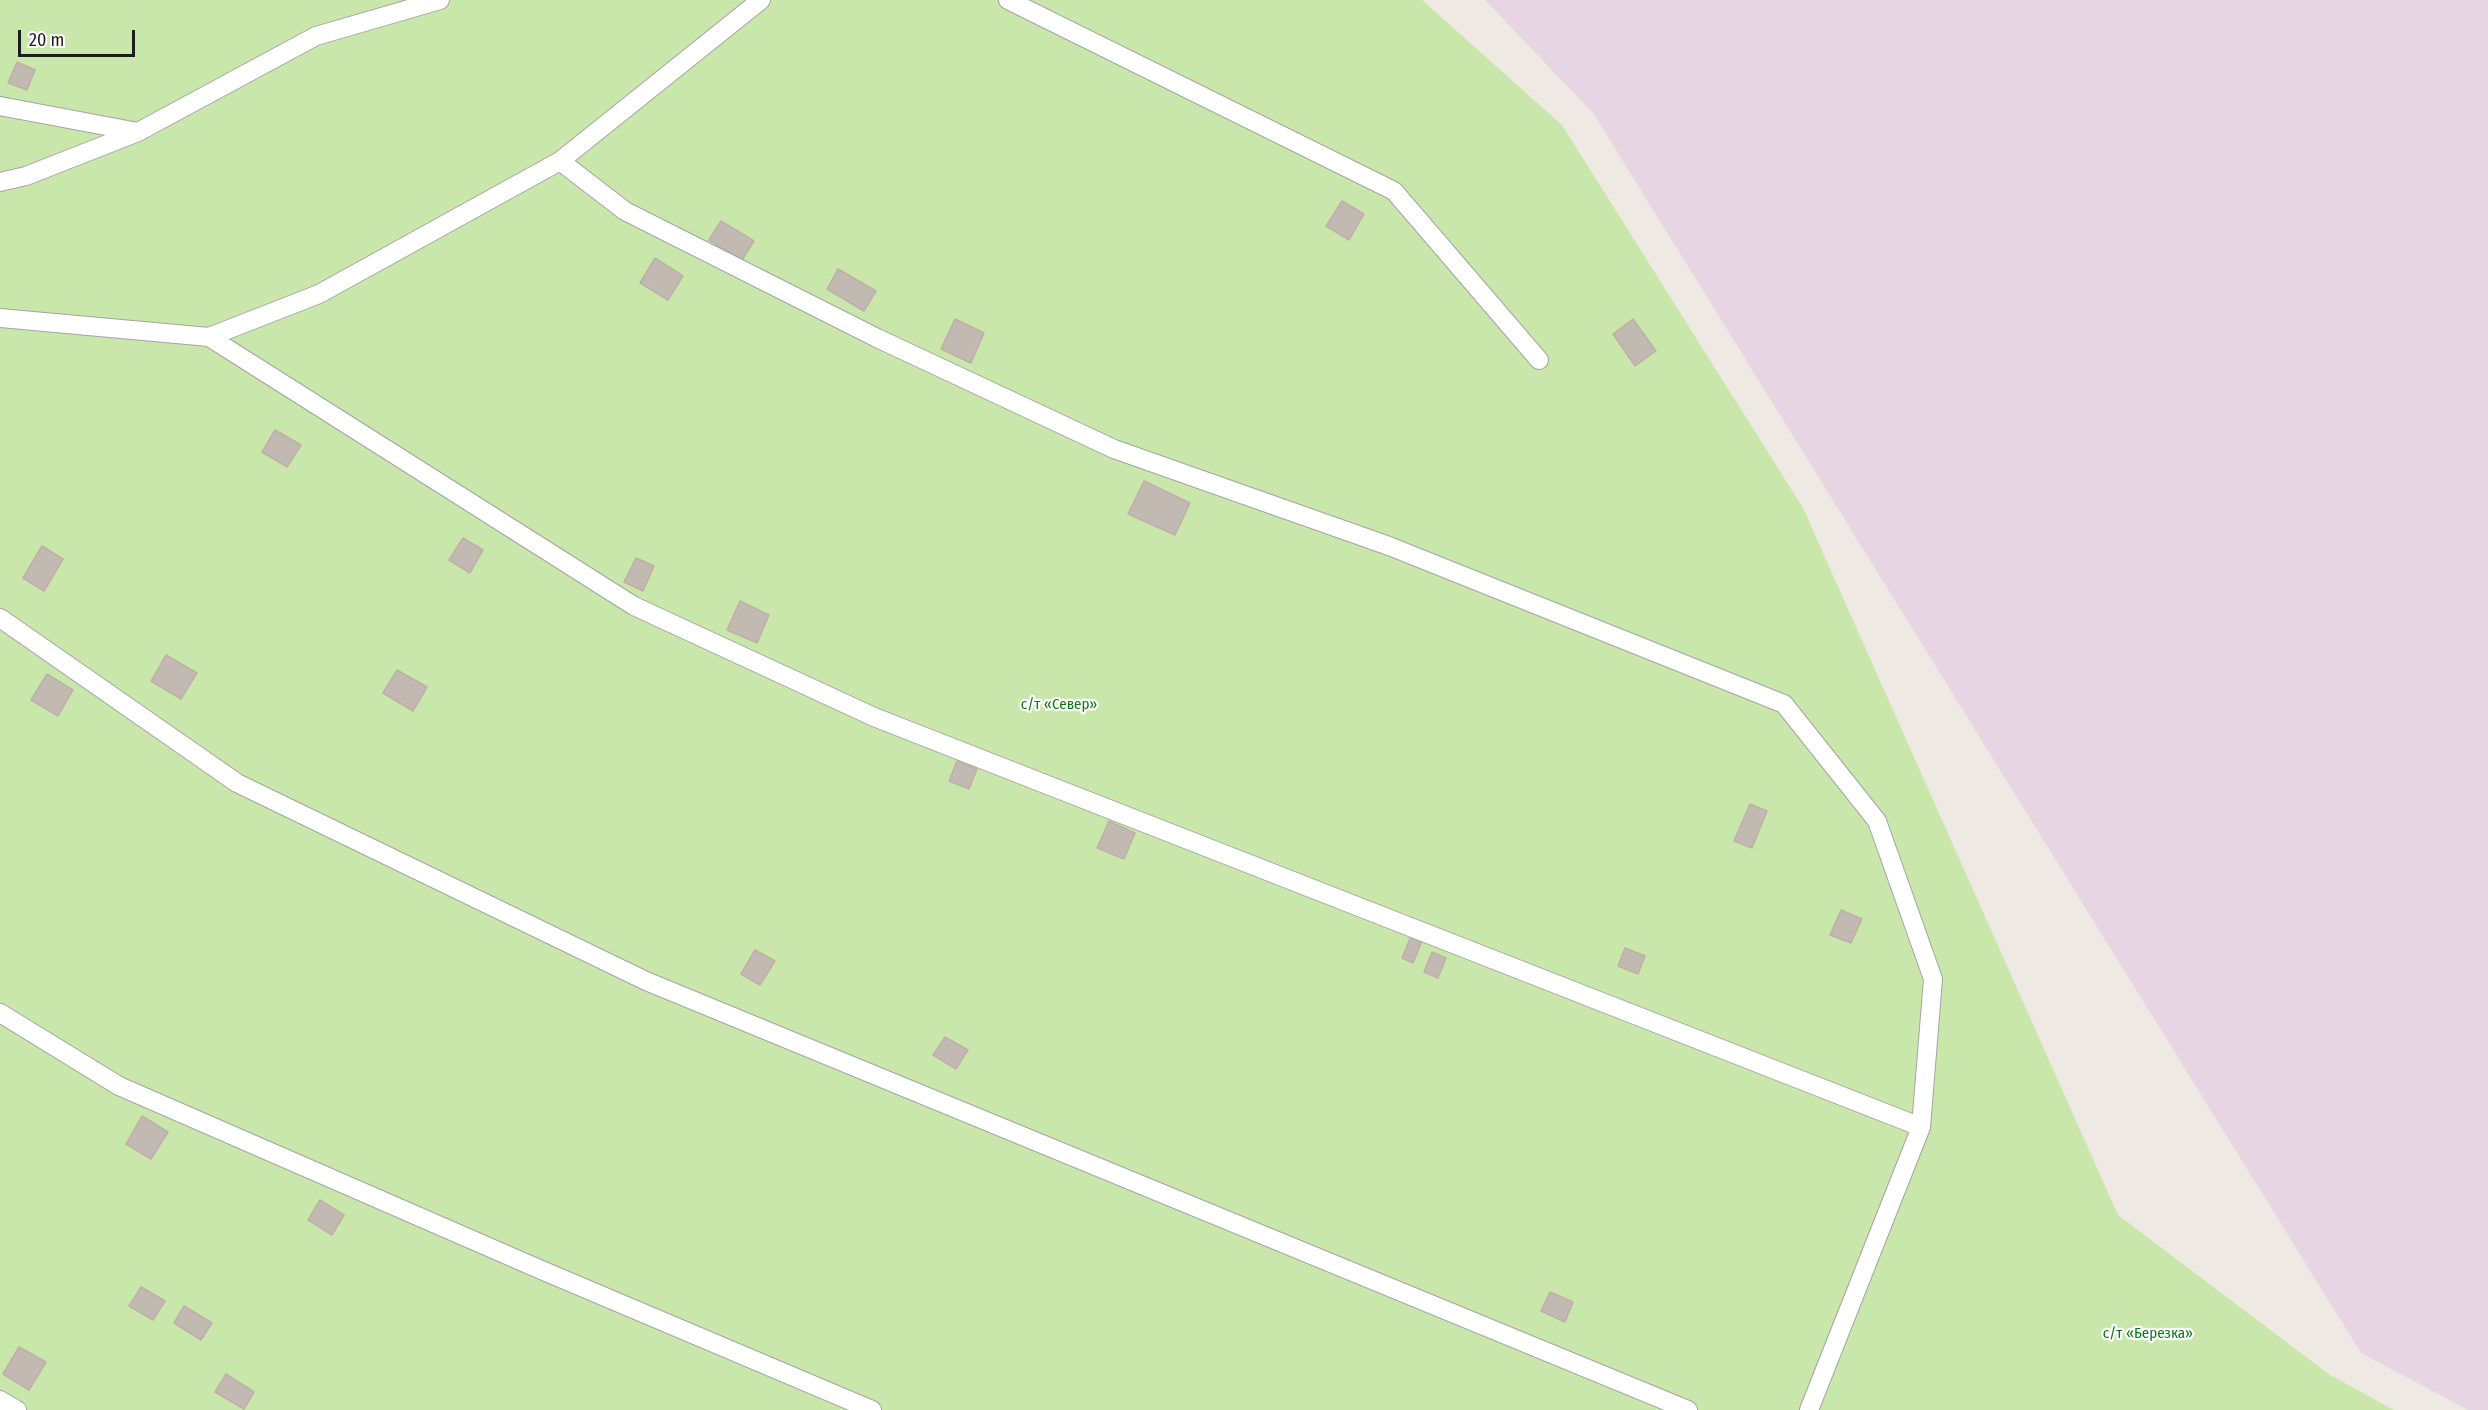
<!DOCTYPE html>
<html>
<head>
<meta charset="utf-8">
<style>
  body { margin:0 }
  #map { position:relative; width:2488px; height:1410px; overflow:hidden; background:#eeeae3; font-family:"Fira Sans Condensed",sans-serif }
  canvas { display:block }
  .scale { position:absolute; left:18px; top:30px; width:117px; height:27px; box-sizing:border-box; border:3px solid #1d1d1d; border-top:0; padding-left:8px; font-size:18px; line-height:21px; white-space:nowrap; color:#1d1d1d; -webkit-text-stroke:4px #fff; paint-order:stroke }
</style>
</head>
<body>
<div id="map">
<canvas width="2488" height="1410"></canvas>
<div class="scale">20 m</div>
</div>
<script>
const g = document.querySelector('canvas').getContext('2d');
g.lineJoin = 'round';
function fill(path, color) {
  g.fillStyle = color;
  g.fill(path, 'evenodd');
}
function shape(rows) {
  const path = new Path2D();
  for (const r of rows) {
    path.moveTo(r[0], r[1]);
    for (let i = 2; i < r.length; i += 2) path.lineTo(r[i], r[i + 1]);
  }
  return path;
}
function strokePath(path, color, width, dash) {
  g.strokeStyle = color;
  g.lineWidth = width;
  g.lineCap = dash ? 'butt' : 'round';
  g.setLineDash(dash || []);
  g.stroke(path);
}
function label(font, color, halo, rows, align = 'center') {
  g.font = font + ' "Fira Sans Condensed",sans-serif';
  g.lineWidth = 4.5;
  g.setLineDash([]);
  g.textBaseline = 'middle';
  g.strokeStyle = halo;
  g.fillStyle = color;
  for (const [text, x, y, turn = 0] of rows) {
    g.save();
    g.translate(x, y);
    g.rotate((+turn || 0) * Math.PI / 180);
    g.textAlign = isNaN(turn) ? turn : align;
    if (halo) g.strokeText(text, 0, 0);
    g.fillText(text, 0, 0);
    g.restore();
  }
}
const industrial = shape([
  [1485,0,2488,0,2488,1410,2468,1410,2361,1353,1593,113]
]);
const grass = shape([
  [0,0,1422,0,1562,125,1803,508,2118,1215,2330,1375,2394,1410,0,1410]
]);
const building = shape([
  [17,62,35,70,27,90,8,83,17,62],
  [1342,201,1364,214,1349,240,1326,226,1342,201],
  [721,221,754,241,742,260,709,240,721,221],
  [655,258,683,276,668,300,640,283,655,258],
  [838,269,876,291,864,311,827,289,838,269],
  [955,319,984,333,971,363,941,349,955,319],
  [1633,319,1656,351,1635,366,1613,334,1633,319],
  [275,430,301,445,287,467,262,452,275,430],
  [1144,481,1190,503,1175,535,1128,514,1144,481],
  [463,538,483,550,470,573,449,560,463,538],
  [42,546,63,559,44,591,23,578,42,546],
  [636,558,654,566,643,591,624,582,636,558],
  [740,601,769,615,757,643,727,630,740,601],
  [166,655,197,673,181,699,151,681,166,655],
  [397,670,427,687,413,711,383,693,397,670],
  [47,674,73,690,58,716,31,700,47,674],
  [957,761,977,769,969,789,949,781,957,761],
  [1750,804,1767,811,1752,848,1734,841,1750,804],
  [1109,821,1135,833,1124,859,1097,848,1109,821],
  [1841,910,1862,919,1851,943,1830,935,1841,910],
  [1411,936,1422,941,1413,963,1402,958,1411,936],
  [1625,948,1645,956,1638,974,1618,966,1625,948],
  [755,950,775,961,760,985,741,974,755,950],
  [1432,952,1446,958,1438,978,1424,972,1432,952],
  [945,1037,968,1050,956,1069,933,1055,945,1037],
  [142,1116,168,1132,151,1159,126,1144,142,1116],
  [320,1200,344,1215,332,1235,308,1220,320,1200],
  [141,1287,165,1301,153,1320,129,1306,141,1287],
  [1550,1292,1573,1302,1565,1322,1541,1311,1550,1292],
  [184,1306,212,1323,201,1340,174,1323,184,1306],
  [19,1347,46,1362,29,1390,3,1374,19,1347],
  [226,1374,254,1392,244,1409,215,1392,226,1374]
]);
const lane = shape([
  [1008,0,1394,191,1539,360],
  [0,106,138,132],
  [560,161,625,211,877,338,1114,449,1389,546,1784,704,1877,821,1933,979,1921,1127,1809,1410],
  [0,182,26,176,138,132,316,36,440,0],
  [0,318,209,337,319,294,560,161,761,0],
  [209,337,634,606,874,717,1921,1127],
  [0,618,237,783,646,981,1688,1410],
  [0,1013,119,1086,539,1269,872,1410],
  [0,1400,17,1410]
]);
const parkNames = [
  ["с/т «Север»",1059,705],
  ["с/т «Березка»",2148,1334]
];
fill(industrial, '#e7d5e4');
fill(grass, '#c9e7aa');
fill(building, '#c2b9b3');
strokePath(building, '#bfb0a6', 1.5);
strokePath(lane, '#a4a4a4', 20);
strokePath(lane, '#fff', 18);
label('15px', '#0e7715', '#fff', parkNames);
</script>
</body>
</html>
